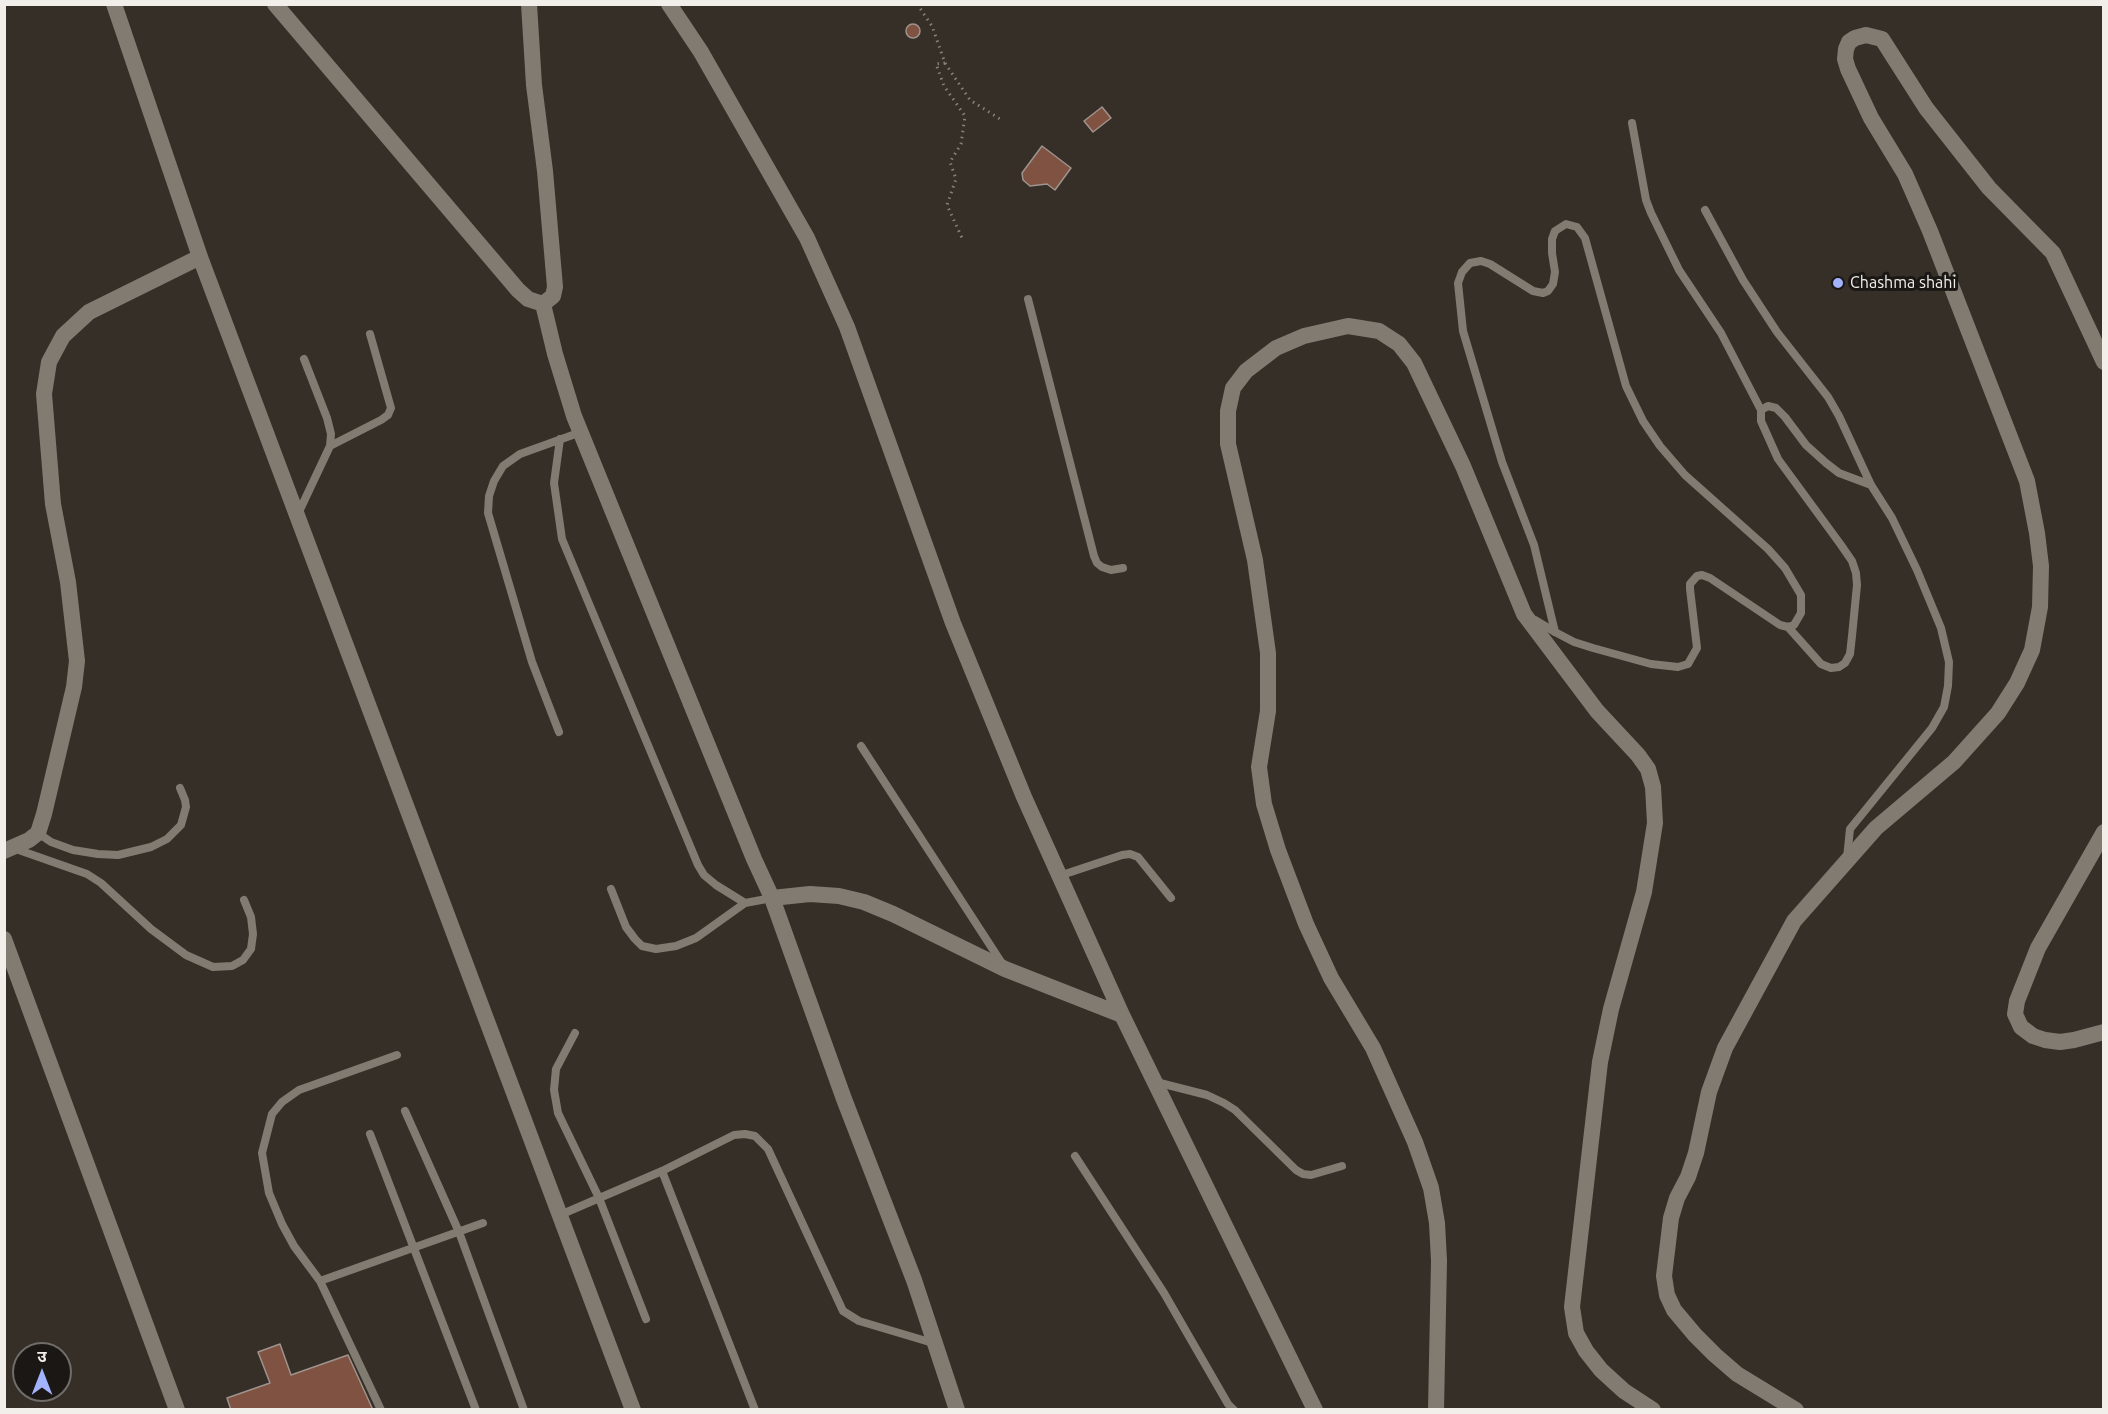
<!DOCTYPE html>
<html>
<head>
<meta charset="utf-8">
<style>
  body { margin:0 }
  #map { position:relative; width:2108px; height:1414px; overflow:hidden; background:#352f27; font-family:Ubuntu,"Noto Sans Devanagari",sans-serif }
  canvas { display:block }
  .frame { position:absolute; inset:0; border:6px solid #f2eee9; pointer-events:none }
  .north { position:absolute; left:12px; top:1342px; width:60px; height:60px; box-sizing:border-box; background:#1a1714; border:2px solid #706d69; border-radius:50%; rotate:0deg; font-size:16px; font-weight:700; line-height:24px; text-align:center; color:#f2eee9 }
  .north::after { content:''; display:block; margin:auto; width:21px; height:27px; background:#a2b2fd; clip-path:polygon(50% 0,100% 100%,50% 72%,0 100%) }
</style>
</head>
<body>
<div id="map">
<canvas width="2108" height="1414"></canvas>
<div class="frame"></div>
<div class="north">उ</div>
</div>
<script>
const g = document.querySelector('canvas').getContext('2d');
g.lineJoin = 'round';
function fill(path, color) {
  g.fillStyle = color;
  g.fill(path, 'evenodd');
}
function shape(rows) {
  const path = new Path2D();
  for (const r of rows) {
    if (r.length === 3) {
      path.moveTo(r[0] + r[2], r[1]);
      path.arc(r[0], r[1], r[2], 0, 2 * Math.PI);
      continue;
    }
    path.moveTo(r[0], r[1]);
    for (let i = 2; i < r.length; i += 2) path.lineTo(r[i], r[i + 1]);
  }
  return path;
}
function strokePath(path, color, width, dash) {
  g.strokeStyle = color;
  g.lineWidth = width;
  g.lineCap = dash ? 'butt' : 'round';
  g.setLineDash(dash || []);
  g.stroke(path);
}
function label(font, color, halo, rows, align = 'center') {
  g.font = font + ' Ubuntu,sans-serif';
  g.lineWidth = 6;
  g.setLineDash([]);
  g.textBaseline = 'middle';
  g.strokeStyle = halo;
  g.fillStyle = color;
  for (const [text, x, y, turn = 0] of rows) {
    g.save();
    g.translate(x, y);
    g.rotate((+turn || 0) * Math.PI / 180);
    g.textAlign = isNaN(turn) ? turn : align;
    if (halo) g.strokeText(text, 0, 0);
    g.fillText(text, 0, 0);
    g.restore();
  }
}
const building = shape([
  [913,31,7],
  [1102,107,1111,118,1093,132,1084,121,1102,107],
  [1042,146,1071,168,1055,190,1047,184,1030,186,1023,180,1022,173,1042,146],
  [280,1344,291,1375,348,1355,373,1410,231,1410,227,1398,270,1383,258,1352,280,1344]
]);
const path = shape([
  [917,4,932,26,945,63,970,100,1000,119],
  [945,63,936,64,944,86,965,116,961,144,950,162,956,179,947,205,962,238]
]);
const service = shape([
  [1632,123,1646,200,1651,213,1679,270,1721,333,1761,410],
  [1705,210,1743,280,1777,332,1828,397,1839,416,1871,485,1892,518,1917,570,1941,628,1949,662,1948,686,1944,707,1932,728,1850,829,1847,858],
  [1028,299,1094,556,1097,563,1102,567,1111,570,1123,568],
  [560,439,554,483,562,539,698,865,704,875,716,885,745,903],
  [330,446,381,420,388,415,391,408,370,334],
  [297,516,330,446,331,434,327,418,304,359],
  [1535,620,1555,632,1574,642,1593,648,1651,664,1678,667,1688,664,1697,648,1690,589,1690,584,1697,576,1702,575,1710,578,1780,625,1788,627,1794,625,1801,613,1801,595,1785,568,1768,549,1685,475,1660,446,1643,421,1626,386,1585,238,1577,227,1566,224,1555,231,1552,239,1552,253,1555,272,1553,284,1548,291,1543,293,1533,291,1490,264,1481,261,1470,263,1462,272,1458,283,1463,331,1502,462,1534,545,1555,632],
  [1788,627,1821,664,1831,668,1839,667,1845,663,1850,654,1852,636,1857,585,1856,573,1852,561,1841,545,1778,459,1761,421,1761,410,1768,406,1776,408,1785,417,1806,445,1826,463,1839,473,1871,485],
  [559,732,532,662,488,513,489,496,494,481,503,466,520,454,581,432],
  [861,746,1003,965],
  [38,833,51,842,73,850,98,854,118,855,151,847,167,839,181,825,186,807,185,800,180,788],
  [13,848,87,874,101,883,151,929,186,955,213,967,232,966,243,960,251,949,253,934,251,917,244,900],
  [1059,876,1122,855,1130,854,1138,857,1171,898],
  [611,889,626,927,635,939,642,946,656,949,676,946,696,938,745,903,772,898],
  [575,1033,556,1069,554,1090,558,1113,599,1198,646,1319],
  [1156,1082,1207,1095,1224,1103,1235,1110,1296,1170,1303,1174,1311,1175,1342,1166],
  [405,1111,459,1232,524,1410],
  [370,1134,476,1410],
  [1075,1156,1164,1293,1228,1404,1234,1410],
  [662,1171,755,1410],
  [560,1215,662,1171,734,1135,745,1134,755,1136,768,1149,843,1311,859,1321,933,1343],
  [320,1281,483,1223],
  [381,1410,320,1281,294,1246,282,1224,269,1193,262,1153,272,1114,282,1102,299,1090,397,1055]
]);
const minor = shape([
  [114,4,200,257,633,1410],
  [275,4,518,290,528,299,543,304],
  [529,4,534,85,545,171,555,287,553,296,543,304],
  [669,4,701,52,807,238,847,327,953,623,1024,797,1122,1015,1315,1410],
  [543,304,555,354,574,416,754,859,772,898,810,894,839,896,864,902,893,914,1005,969,1122,1015],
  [2104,832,2038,948,2017,1001,2015,1014,2021,1027,2033,1036,2045,1040,2060,1042,2074,1040,2104,1032],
  [4,851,29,840,38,833,44,814,74,687,77,661,68,582,53,504,44,394,49,362,63,336,89,312,200,257],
  [772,898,844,1099,914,1280,957,1410],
  [4,939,177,1410],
  [1436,1410,1439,1261,1437,1223,1431,1188,1415,1142,1373,1048,1331,978,1306,924,1278,850,1264,804,1259,767,1268,711,1268,653,1255,560,1228,444,1228,411,1233,388,1246,371,1276,348,1304,336,1348,326,1379,331,1399,344,1414,363,1463,466,1524,614,1597,711,1638,755,1648,769,1653,787,1655,823,1644,892,1611,1009,1600,1062,1572,1307,1576,1333,1586,1351,1601,1370,1624,1391,1653,1410],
  [1796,1410,1737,1374,1715,1355,1695,1335,1674,1310,1667,1295,1664,1276,1671,1218,1677,1198,1688,1177,1696,1153,1709,1092,1725,1048,1794,921,1876,828,1954,762,1998,713,2017,683,2032,650,2040,607,2041,566,2037,533,2027,481,1930,231,1905,174,1871,118,1848,69,1845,59,1846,49,1849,42,1855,38,1866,35,1882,39,1926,108,1989,188,2053,253,2104,362]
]);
const markers = [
  [1838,283,6,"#a2b2fd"]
];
const poiNames = [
  ["Chashma shahi",1850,283]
];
fill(building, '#7f5241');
strokePath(building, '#9f938e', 1.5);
strokePath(path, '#87817b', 3, [1.5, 4.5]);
strokePath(service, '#827b72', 8);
strokePath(minor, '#827b72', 16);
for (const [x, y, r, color] of markers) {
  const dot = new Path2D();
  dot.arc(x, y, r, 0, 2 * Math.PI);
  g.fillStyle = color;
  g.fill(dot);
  strokePath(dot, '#1a1714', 2);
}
label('16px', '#f2eee9', '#1a1714', poiNames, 'left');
</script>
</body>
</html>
